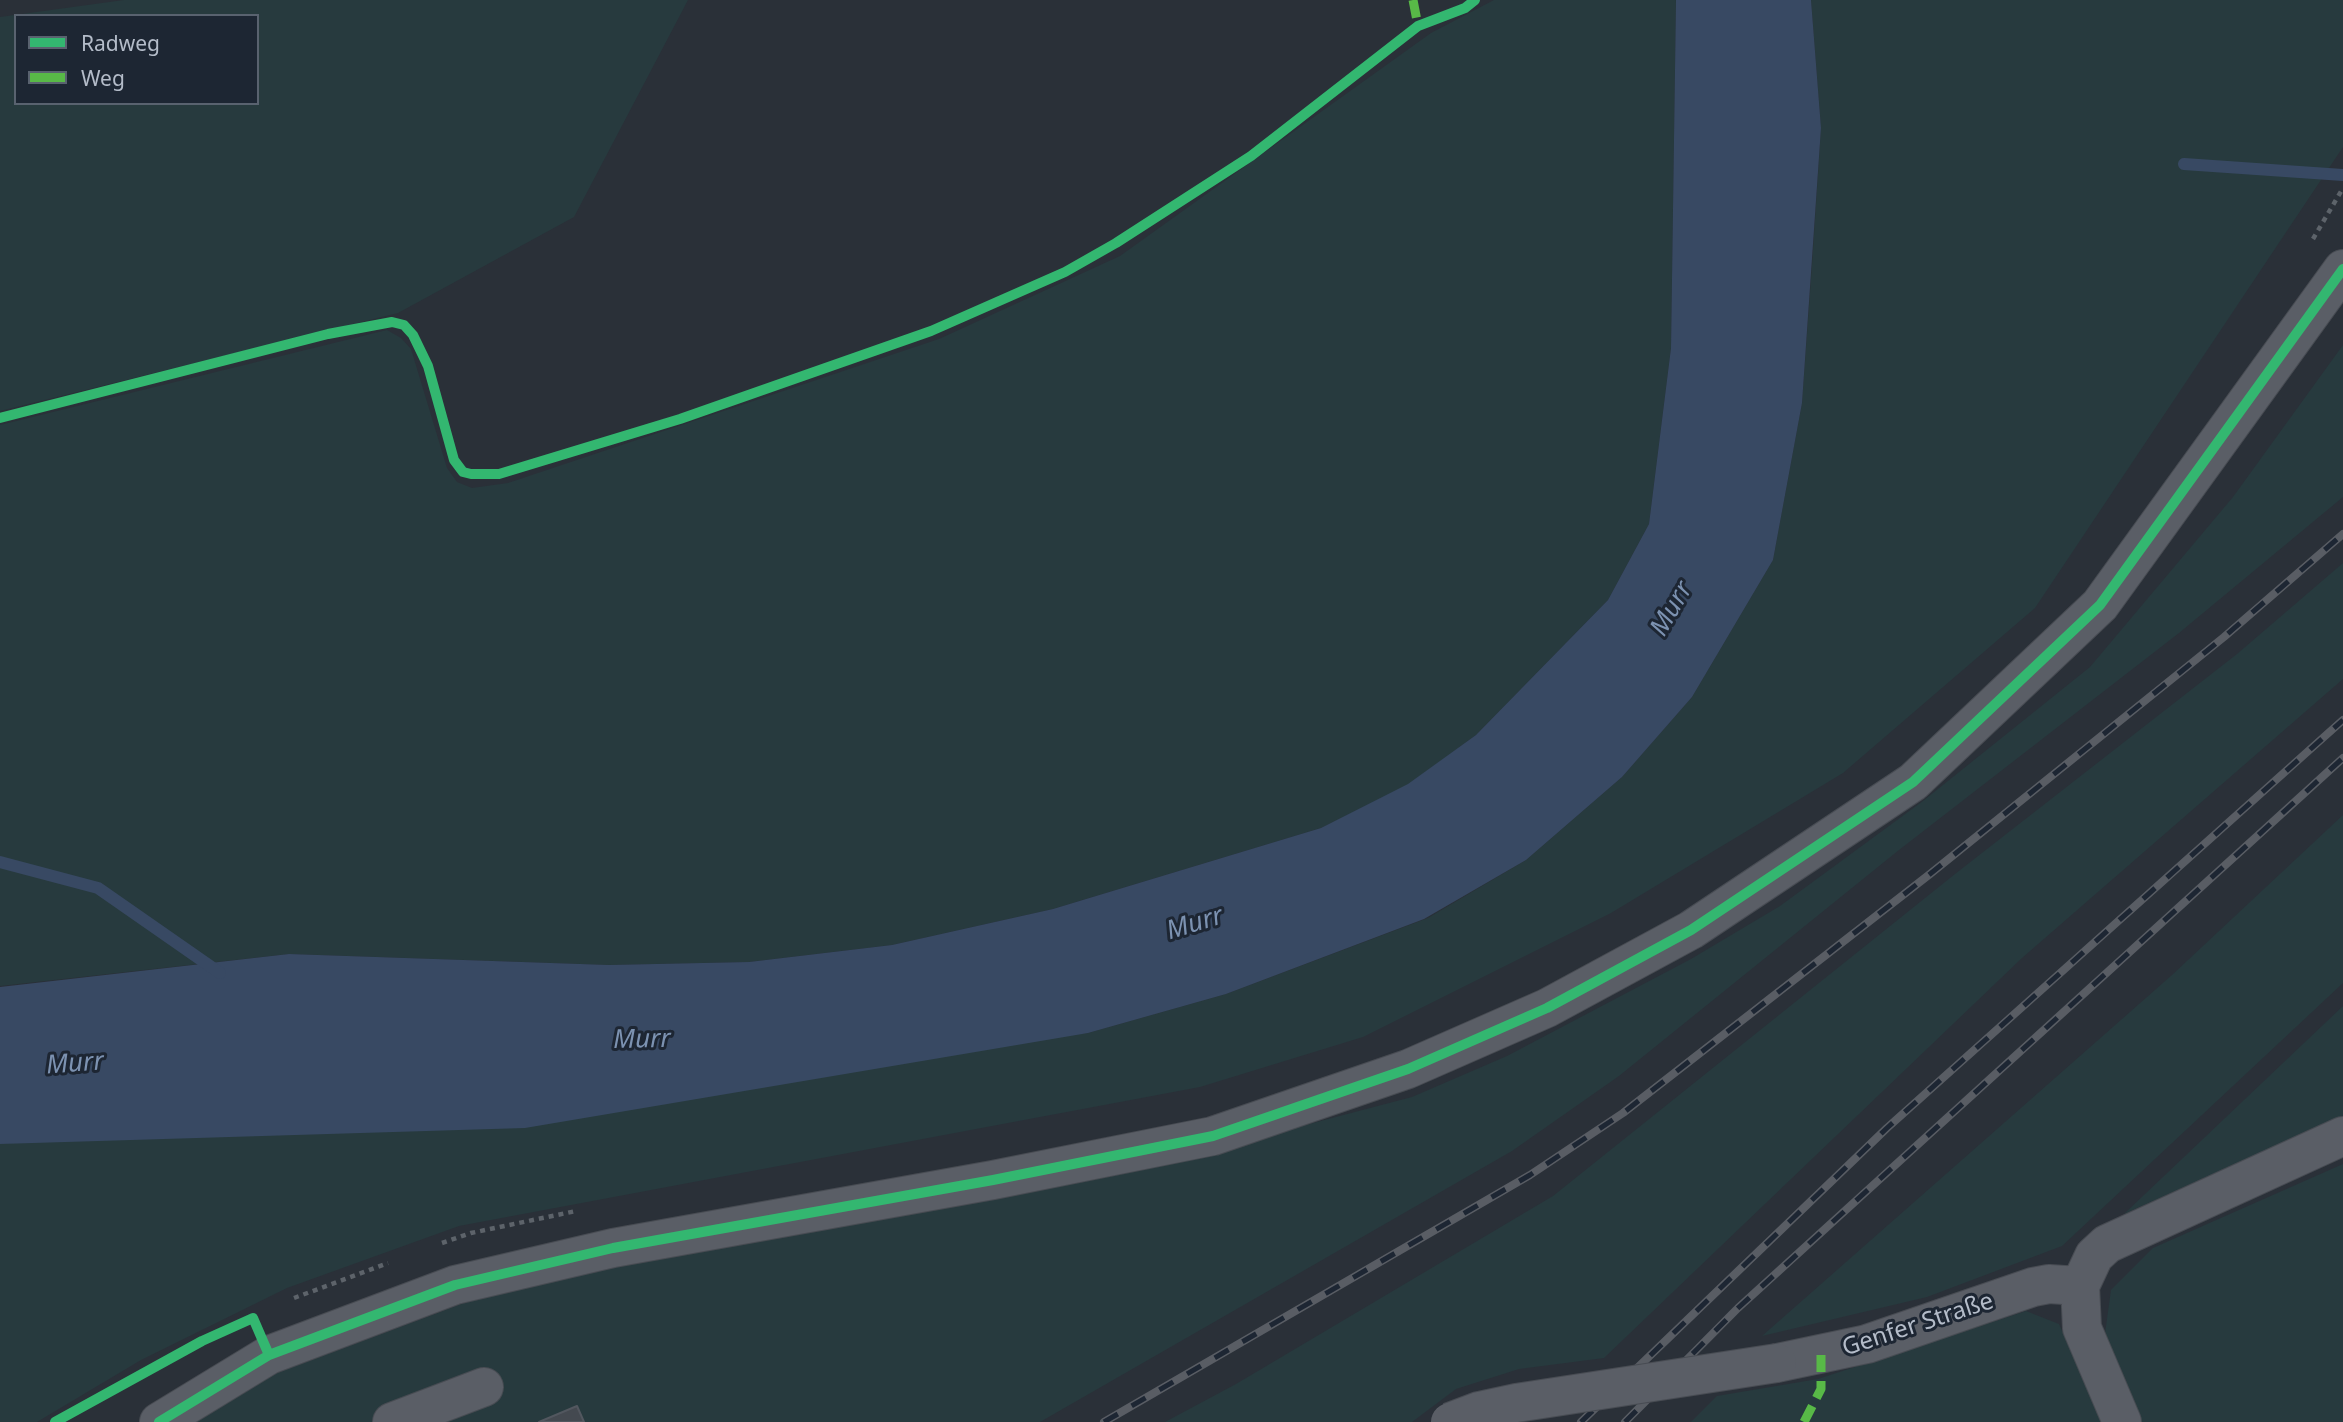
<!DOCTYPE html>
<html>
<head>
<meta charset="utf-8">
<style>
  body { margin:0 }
  #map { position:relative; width:2343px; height:1422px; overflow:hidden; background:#2a3038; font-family:"Noto Sans",sans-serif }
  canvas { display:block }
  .legend { position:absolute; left:14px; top:14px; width:245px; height:91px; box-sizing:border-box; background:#1d2633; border:2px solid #59626f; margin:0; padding:9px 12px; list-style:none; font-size:21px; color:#b4bcc9 }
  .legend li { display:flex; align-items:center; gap:14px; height:35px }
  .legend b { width:35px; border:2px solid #59626f }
</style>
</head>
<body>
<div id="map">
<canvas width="2343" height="1422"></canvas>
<ul class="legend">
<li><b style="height:9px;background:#33b770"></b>Radweg</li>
<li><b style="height:9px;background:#58b947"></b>Weg</li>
</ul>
</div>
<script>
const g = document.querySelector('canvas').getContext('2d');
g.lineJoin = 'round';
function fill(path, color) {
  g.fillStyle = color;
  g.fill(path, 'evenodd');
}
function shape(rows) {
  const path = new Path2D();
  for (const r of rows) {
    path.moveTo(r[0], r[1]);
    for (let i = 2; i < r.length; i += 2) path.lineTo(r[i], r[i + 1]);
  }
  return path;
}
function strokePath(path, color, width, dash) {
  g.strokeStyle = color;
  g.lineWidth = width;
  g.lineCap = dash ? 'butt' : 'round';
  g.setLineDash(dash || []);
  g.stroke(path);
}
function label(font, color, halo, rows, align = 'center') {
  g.font = font + ' "Noto Sans",sans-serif';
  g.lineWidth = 6;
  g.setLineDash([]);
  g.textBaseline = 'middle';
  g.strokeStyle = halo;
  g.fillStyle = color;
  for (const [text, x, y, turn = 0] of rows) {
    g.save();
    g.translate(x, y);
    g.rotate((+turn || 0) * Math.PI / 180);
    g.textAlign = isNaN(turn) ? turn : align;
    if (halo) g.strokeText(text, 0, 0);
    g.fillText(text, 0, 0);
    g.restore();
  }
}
const green = shape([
  [124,0,688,0,574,217,398,313,0,411,0,17],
  [16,16,257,16,257,103,16,103],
  [1494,0,1676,0,1671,348,1649,524,1608,600,1476,735,1408,785,1321,828,1053,909,892,945,749,962,609,965,289,954,0,986,0,425,387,330,401,338,411,349,447,468,457,482,472,488,508,483,939,339,1120,256,1431,33],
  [1811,0,2343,0,2343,147,2035,608,1843,773,1611,913,1363,1037,1200,1087,459,1226,287,1288,141,1360,37,1422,0,1422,0,1144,1088,1033,1226,994,1428,918,1526,860,1622,777,1692,697,1773,560,1802,403,1812,265,1821,128],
  [2343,345,2343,497,2179,633,1899,850,1619,1076,1512,1151,1040,1422,196,1422,277,1373,464,1303,606,1266,1222,1147,1412,1097,1507,1056,1691,959,1780,906,1923,801,2090,667,2233,497],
  [2343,563,2343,679,2022,958,1604,1358,1519,1369,1456,1389,1412,1422,1165,1422,1236,1384,1553,1196,1955,874,2237,654],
  [2343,815,2343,983,2062,1246,1927,1297,1762,1336,2172,975],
  [2343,1006,2343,1116,2124,1214],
  [2343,1164,2343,1422,2140,1422,2104,1341,2111,1290,2153,1248],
  [2026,1311,2059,1324,2102,1422,1691,1422,1717,1396,1818,1379]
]);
const water = shape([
  [1676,0,1811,0,1821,128,1802,403,1773,560,1692,697,1622,777,1526,860,1424,919,1226,994,1088,1033,525,1128,0,1144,0,987,289,954,609,965,749,962,892,945,1053,909,1321,828,1408,784,1476,735,1608,600,1649,524,1671,348]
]);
const stream = shape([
  [2184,164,2343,175],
  [0,862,98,888,220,973]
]);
const building = shape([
  [577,1406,584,1422,539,1422,577,1406]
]);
const path = shape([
  [2313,239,2343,188],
  [442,1243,471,1233,576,1211],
  [294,1298,388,1263]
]);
const minor = shape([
  [1777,1363,1867,1344,2033,1287,2049,1284,2080,1286],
  [159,1422,269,1355,455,1285,613,1248,993,1180,1213,1136,1408,1069,1547,1008,1691,930,1913,782,2100,605,2343,269],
  [392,1422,484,1387],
  [2122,1422,2082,1328,2080,1286,2094,1256,2107,1244,2343,1136]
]);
const rail = shape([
  [1104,1422,1530,1175,1623,1113,1930,874,2224,637,2343,534],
  [1581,1422,1887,1128,2343,720],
  [1625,1422,1738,1308,2343,758]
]);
const minorBridge = shape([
  [1450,1422,1479,1411,1516,1403,1777,1363]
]);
const quiet = shape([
  [1413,0,1418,26],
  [1804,1422,1821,1389,1821,1355]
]);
const cycleway = shape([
  [0,418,328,334,392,322,404,325,413,335,428,366,454,460,463,472,471,474,499,474,680,419,931,331,1065,272,1116,243,1251,156,1418,26,1465,8,1475,0],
  [55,1422,202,1341,253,1318,269,1355],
  [159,1422,269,1355,455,1285,613,1248,993,1180,1213,1136,1408,1069,1547,1008,1691,930,1913,782,2100,605,2343,269]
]);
const streetNames = [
  ["Genfer Straße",1918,1325,-18]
];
const waterNames = [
  ["Murr",1672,609,-60],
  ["Murr",1195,924,-17],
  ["Murr",642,1040,-1],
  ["Murr",75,1064,-4]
];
fill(green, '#273a3e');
fill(water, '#384963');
strokePath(stream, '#384963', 12);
fill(building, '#444950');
strokePath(building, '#52575f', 2);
strokePath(minor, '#484c53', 40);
strokePath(path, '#5d636a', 4.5, [5, 5]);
strokePath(minor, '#5a5e66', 38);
strokePath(rail, '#595d64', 8);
strokePath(rail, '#1d2633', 5, [16]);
strokePath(minorBridge, '#484c53', 40, []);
strokePath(minorBridge, '#5a5e66', 38);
strokePath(quiet, '#58b947', 9, [18, 9]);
strokePath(cycleway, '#33b770', 10);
label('24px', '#b4bcc9', '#1d2633', streetNames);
label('italic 26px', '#7c92b1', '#1d2633', waterNames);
</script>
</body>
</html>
